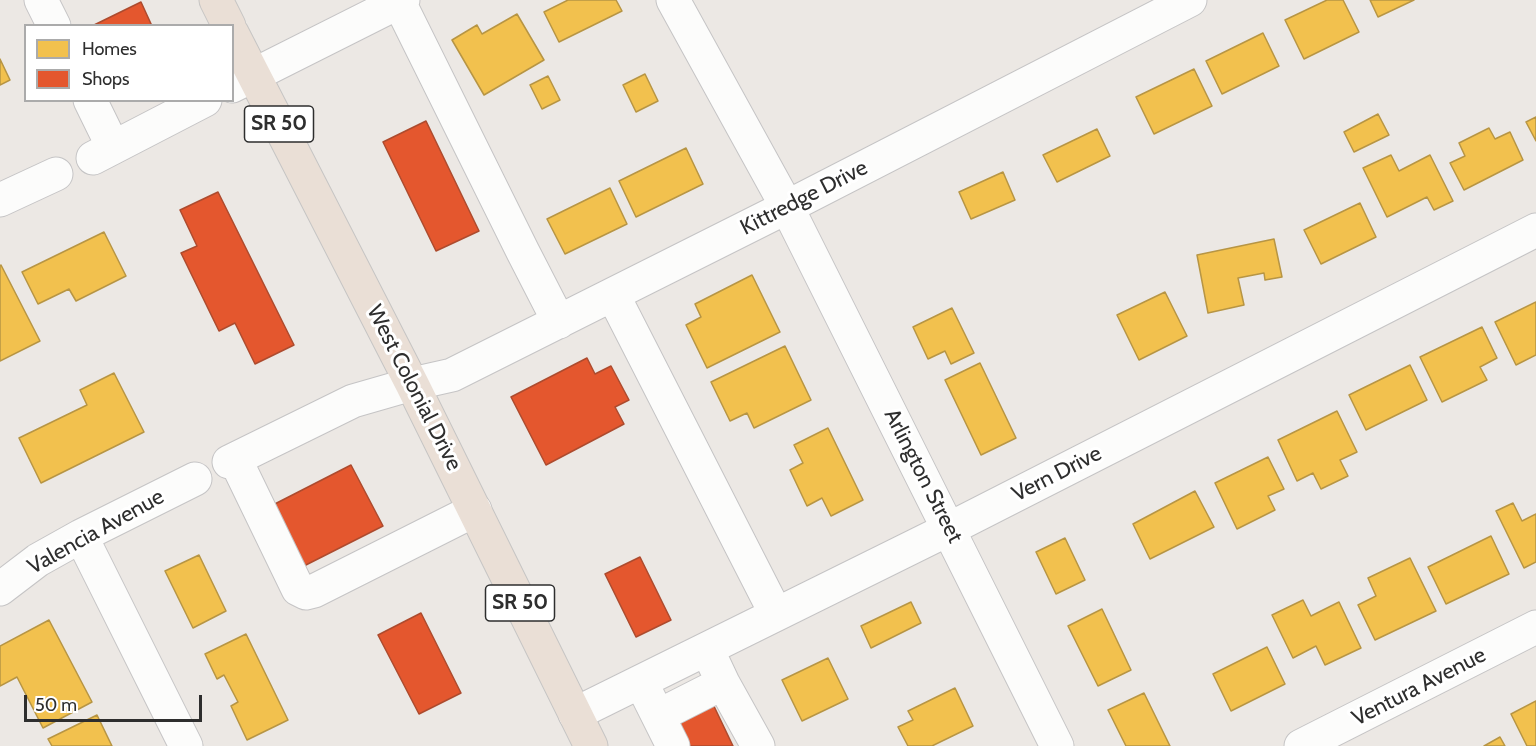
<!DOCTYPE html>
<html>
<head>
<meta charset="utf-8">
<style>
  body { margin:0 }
  #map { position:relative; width:1536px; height:746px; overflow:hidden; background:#ece8e4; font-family:Cabin,sans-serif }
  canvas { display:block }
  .legend { position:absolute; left:24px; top:24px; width:210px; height:78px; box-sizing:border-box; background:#fff; border:2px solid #ababab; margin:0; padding:8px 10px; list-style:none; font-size:18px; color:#2e2e2e }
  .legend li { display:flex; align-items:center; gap:12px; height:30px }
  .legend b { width:30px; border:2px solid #ababab }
  .scale { position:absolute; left:24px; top:695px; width:178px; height:27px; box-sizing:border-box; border:3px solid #2e2e2e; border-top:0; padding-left:8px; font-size:18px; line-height:21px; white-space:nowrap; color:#2e2e2e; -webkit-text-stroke:4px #fff; paint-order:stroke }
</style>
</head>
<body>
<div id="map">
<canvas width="1536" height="746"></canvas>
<ul class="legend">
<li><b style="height:16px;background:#f2c14e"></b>Homes</li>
<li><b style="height:16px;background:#e4572e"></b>Shops</li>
</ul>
<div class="scale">50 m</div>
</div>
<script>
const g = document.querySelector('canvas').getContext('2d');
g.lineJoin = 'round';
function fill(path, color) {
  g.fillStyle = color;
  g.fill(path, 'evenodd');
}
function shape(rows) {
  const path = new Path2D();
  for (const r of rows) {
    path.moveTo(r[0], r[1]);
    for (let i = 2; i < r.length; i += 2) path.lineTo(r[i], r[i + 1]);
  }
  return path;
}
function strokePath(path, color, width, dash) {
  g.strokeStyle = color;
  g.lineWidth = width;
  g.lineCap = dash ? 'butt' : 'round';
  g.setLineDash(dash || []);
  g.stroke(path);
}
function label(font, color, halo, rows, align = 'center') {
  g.font = font + ' Cabin,sans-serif';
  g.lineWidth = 6;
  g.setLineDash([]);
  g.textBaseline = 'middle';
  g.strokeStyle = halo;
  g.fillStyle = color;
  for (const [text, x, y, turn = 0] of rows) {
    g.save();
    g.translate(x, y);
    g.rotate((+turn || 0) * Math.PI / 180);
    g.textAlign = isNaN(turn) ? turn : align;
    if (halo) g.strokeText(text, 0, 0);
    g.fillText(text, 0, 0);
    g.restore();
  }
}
const homes = shape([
  [568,0,616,0,622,11,559,42,544,12,568,0],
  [1327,0,1343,0,1359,32,1304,59,1285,20,1327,0],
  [1370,0,1414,0,1378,17,1370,0],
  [517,14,544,60,484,95,452,40,477,25,482,34,517,14],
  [1263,33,1279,66,1222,94,1206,61,1263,33],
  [0,59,10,80,0,85,0,59],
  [1194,69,1212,106,1154,134,1136,97,1194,69],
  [645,74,658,101,636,112,623,85,645,74],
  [548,76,560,100,542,109,530,85,548,76],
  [1378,114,1389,135,1354,152,1344,132,1378,114],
  [1536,117,1536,141,1526,122,1536,117],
  [1489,128,1495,139,1510,132,1523,160,1464,190,1450,163,1465,156,1459,143,1489,128],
  [1097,129,1110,156,1057,182,1043,155,1097,129],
  [686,148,703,184,636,217,619,181,686,148],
  [1391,155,1399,171,1430,155,1453,201,1434,210,1427,197,1387,217,1363,168,1391,155],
  [1003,172,1015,200,971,219,959,192,1003,172],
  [610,188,627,224,565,254,547,219,610,188],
  [1360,203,1376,237,1321,264,1304,230,1360,203],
  [104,232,126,276,76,301,69,289,38,304,22,272,104,232],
  [1274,239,1282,277,1265,280,1264,273,1238,278,1244,305,1208,313,1197,255,1274,239],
  [1,265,40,341,0,361,0,266,1,265],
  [752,275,780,332,707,368,686,325,701,317,695,304,752,275],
  [1165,292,1187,336,1139,360,1117,315,1165,292],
  [1536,302,1536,355,1516,365,1495,322,1536,302],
  [952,308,974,353,951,364,945,351,928,359,913,327,952,308],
  [1482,327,1497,358,1480,367,1487,380,1442,402,1420,357,1482,327],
  [785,346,811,400,754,428,747,413,730,421,711,382,785,346],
  [980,363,1016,438,981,455,945,380,980,363],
  [1410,365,1427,400,1366,430,1349,395,1410,365],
  [114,373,144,432,41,483,19,438,87,405,80,390,114,373],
  [1337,411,1357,452,1340,460,1348,476,1321,489,1313,473,1297,481,1278,440,1337,411],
  [828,428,863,500,831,516,822,498,807,506,790,470,803,463,794,445,828,428],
  [1268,457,1284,489,1268,496,1275,510,1237,529,1215,483,1268,457],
  [1195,491,1214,527,1150,559,1133,524,1195,491],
  [1513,503,1522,521,1536,514,1536,562,1524,568,1496,511,1513,503],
  [1491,536,1509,574,1446,604,1428,567,1491,536],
  [1065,538,1085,580,1056,594,1036,552,1065,538],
  [199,555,226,611,193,628,165,571,199,555],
  [1410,558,1436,611,1375,640,1358,605,1376,596,1368,578,1410,558],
  [1303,600,1311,616,1339,602,1361,648,1325,665,1316,646,1293,658,1272,615,1303,600],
  [911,602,921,623,871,648,861,626,911,602],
  [1102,609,1131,670,1098,686,1068,626,1102,609],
  [49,620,92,702,43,728,17,677,0,686,0,646,49,620],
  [246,634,288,720,247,740,231,706,238,702,224,675,217,679,205,654,246,634],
  [1267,647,1285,684,1231,711,1213,674,1267,647],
  [828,658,848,699,802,721,782,680,828,658],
  [955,688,973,726,932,746,908,746,898,727,913,720,908,711,955,688],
  [1144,693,1170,746,1126,746,1108,710,1144,693],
  [1536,701,1536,746,1527,746,1511,714,1536,701],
  [97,715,112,746,52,746,48,739,97,715],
  [1500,737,1505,746,1484,746,1500,737]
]);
const shops = shape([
  [141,2,152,26,92,26,141,2],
  [426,121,479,231,436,251,383,142,426,121],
  [218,192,294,345,255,364,235,323,219,331,181,253,197,246,180,210,218,192],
  [587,358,595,374,611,366,629,400,615,407,624,424,546,465,511,397,587,358],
  [351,465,383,526,296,570,265,509,351,465],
  [640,557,671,620,636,637,605,574,640,557],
  [421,613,461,693,419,714,378,635,421,613],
  [711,700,733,746,685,746,672,719,711,700]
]);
const minor = shape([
  [41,0,54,26],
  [673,0,787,207,1057,746],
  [399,2,523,252,559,322],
  [232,86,403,0],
  [90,100,113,147],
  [93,158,205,100],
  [0,200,56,174],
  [613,295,776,614],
  [235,459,298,589,306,593,314,591,475,510],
  [229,462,353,401,412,384,452,375,787,207,1190,0],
  [81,536,186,746],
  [0,589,38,560,81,536,195,479],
  [707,649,723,683,758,746],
  [648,696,673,746],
  [575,714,949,529,1536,230],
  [658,716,723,683],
  [1301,746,1536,627]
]);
const highway = shape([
  [216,0,229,26],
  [232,33,412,384,591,746]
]);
const shields = [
  [279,124,69],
  [520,603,69]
];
const shieldNames = [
  ["SR 50",279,124],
  ["SR 50",520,603]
];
const streetNames = [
  ["Kittredge Drive",804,198,-27],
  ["West Colonial Drive",414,388,63],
  ["Vern Drive",1057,474,-27],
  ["Arlington Street",923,476,63],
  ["Valencia Avenue",96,532,-29],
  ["Ventura Avenue",1419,687,-27]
];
fill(homes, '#f2c14e');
strokePath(homes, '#b79544', 1.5);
fill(shops, '#e4572e');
strokePath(shops, '#ad4b2e', 1.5);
strokePath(minor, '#c5c4c5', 35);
strokePath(highway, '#c6c5c4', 35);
strokePath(minor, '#fcfcfb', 33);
strokePath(highway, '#eadfd6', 33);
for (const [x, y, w] of shields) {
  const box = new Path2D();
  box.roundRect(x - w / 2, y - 18, w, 36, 4.5);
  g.fillStyle = '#fff';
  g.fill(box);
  strokePath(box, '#2e2e2e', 1.5);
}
label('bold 21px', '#2e2e2e', null, shieldNames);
label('22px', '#2e2e2e', '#fff', streetNames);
</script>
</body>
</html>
